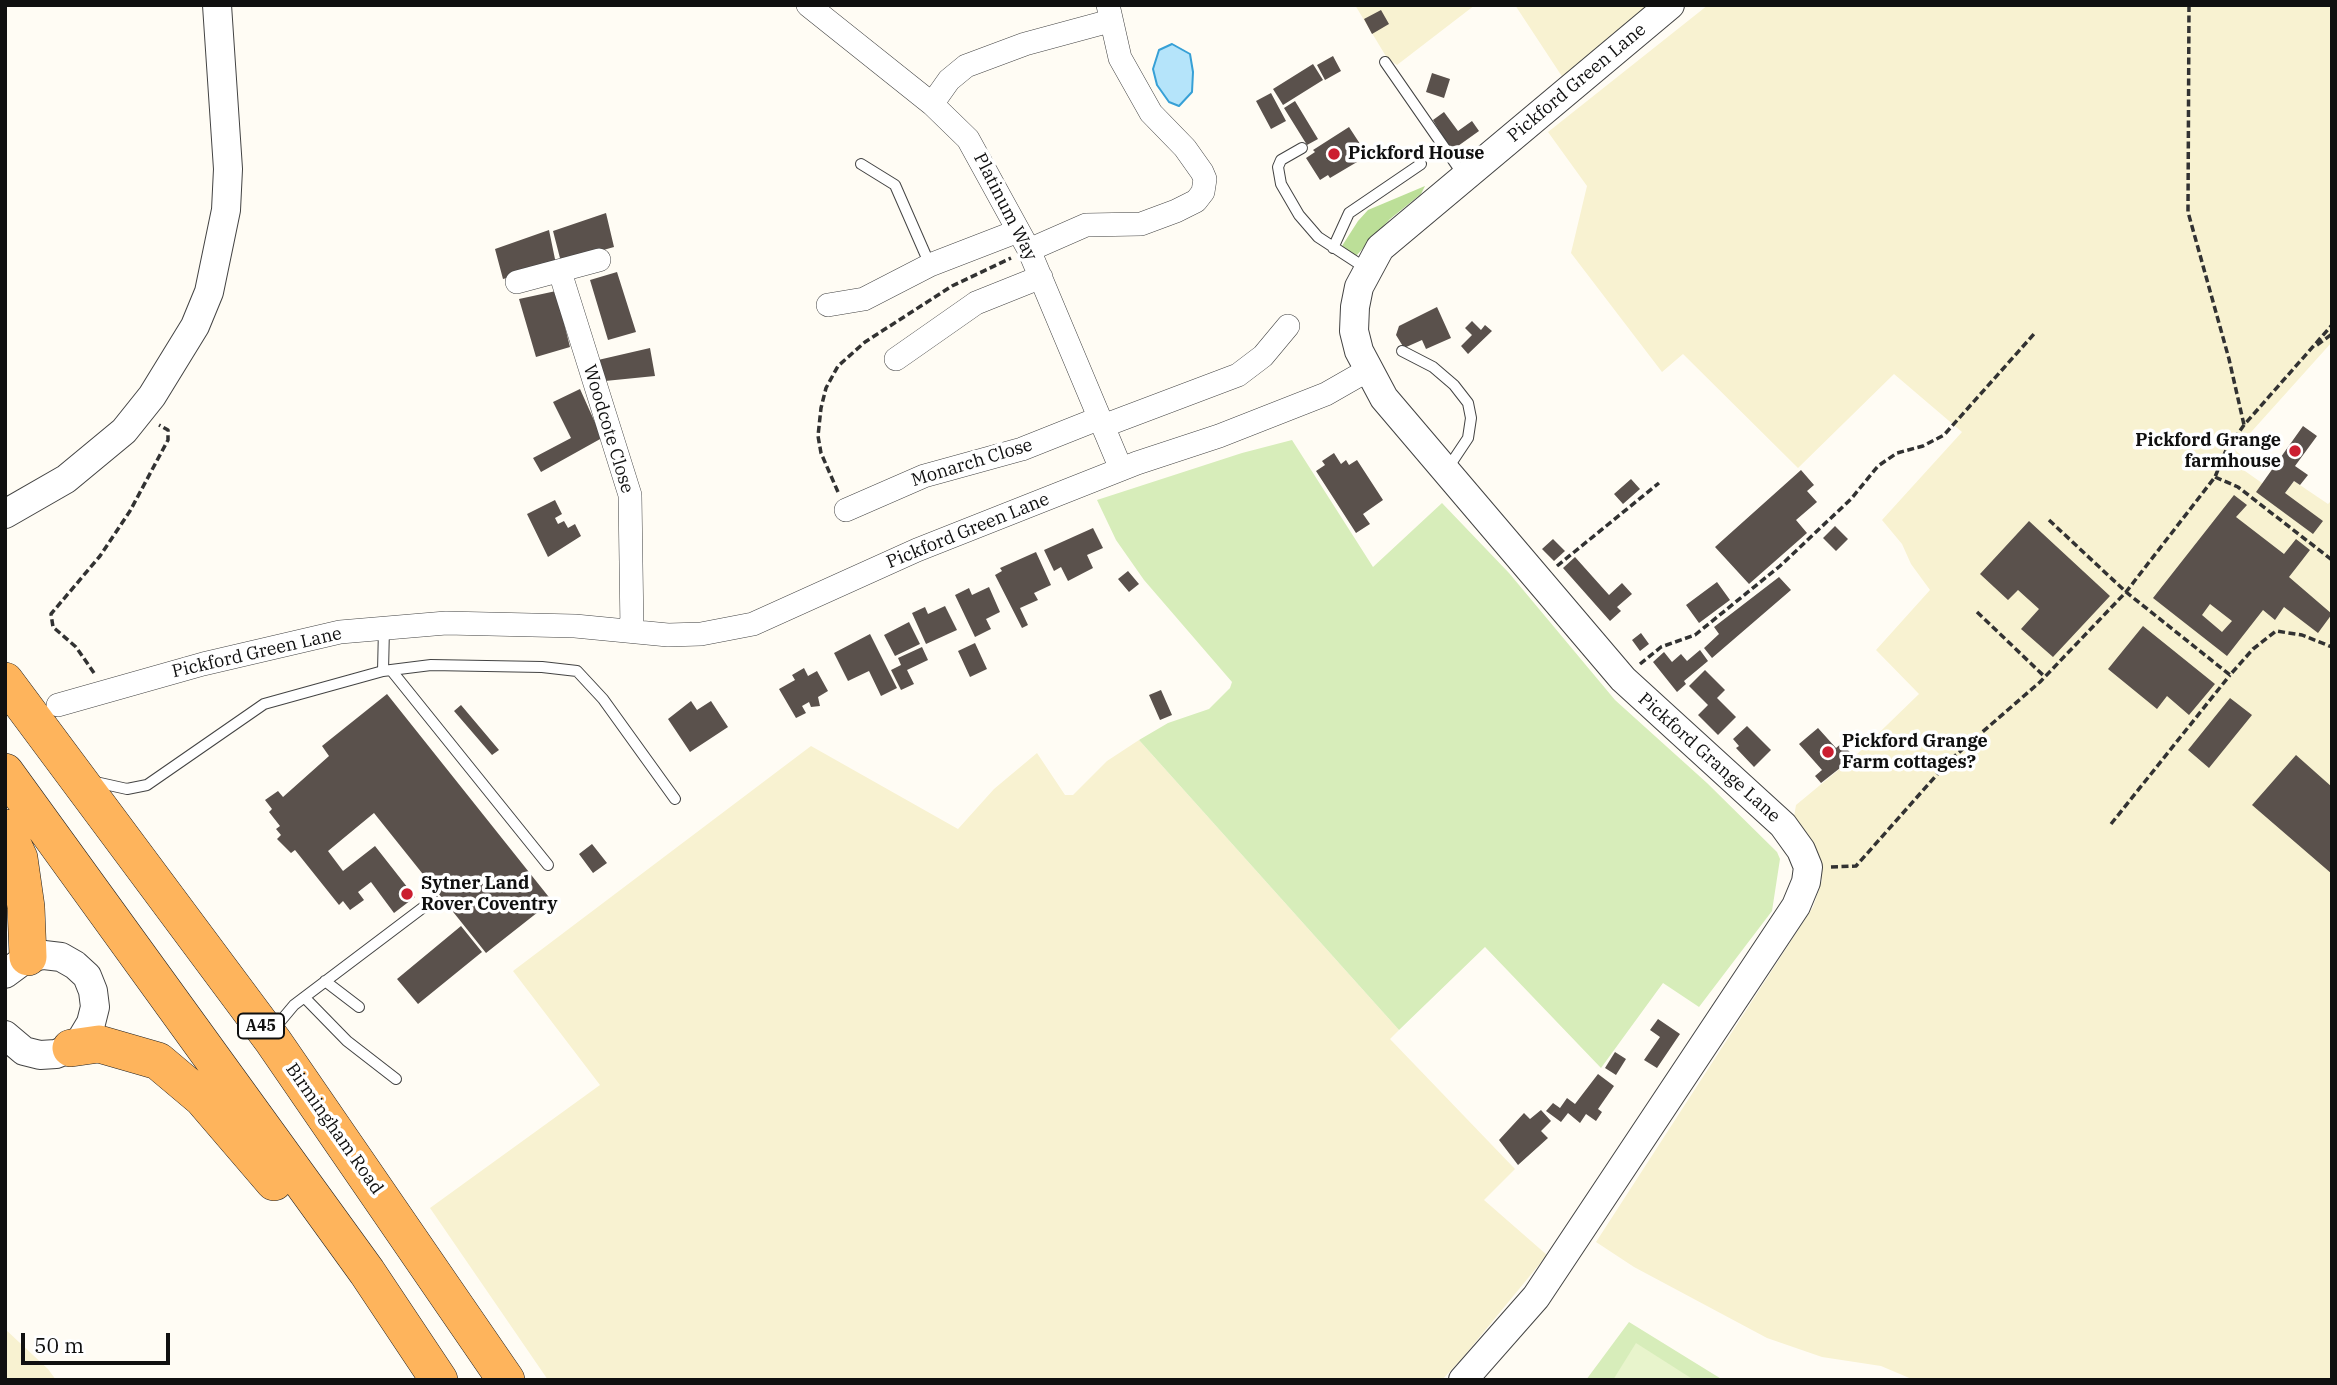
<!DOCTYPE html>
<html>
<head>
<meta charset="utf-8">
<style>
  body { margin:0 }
  #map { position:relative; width:2337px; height:1385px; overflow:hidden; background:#fffcf4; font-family:"IBM Plex Serif",serif }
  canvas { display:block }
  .frame { position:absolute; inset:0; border:7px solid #101010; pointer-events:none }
  .scale { position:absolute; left:21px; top:1333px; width:149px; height:32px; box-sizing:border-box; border:4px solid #101010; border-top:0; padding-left:9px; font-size:21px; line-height:24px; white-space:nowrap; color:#101010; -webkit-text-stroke:5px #fff; paint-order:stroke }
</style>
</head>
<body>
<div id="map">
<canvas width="2337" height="1385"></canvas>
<div class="frame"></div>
<div class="scale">50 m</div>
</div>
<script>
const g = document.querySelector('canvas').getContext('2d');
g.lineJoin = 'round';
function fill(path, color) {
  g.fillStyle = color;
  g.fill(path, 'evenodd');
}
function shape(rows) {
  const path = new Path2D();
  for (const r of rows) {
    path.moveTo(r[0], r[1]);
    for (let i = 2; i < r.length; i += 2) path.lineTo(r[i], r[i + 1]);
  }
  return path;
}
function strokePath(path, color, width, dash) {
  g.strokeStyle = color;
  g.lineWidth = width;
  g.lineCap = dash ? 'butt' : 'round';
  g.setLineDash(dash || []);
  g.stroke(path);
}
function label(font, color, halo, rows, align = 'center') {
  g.font = font + ' "IBM Plex Serif",serif';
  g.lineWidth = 7;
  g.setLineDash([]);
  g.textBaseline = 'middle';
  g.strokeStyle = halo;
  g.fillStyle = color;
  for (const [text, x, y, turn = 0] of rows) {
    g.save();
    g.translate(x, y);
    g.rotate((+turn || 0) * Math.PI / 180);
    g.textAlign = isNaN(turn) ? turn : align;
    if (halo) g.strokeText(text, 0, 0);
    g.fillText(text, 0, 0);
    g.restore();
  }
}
const farmland = shape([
  [1355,5,1475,5,1397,65,1387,58],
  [1515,5,1649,5,1565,81],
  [1708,5,2332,5,2332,342,2235,450,2242,456,2235,464,2262,483,2285,493,2294,481,2328,504,2332,500,2332,1380,1914,1380,1881,1366,1822,1357,1767,1338,1634,1267,1596,1242,1813,907,1822,880,1793,823,1796,805,1854,757,1919,694,1876,650,1930,590,1911,564,1902,544,1882,520,1962,432,1894,374,1798,468,1683,354,1662,372,1571,253,1587,186,1548,132],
  [1139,740,1399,1030,1390,1039,1515,1169,1484,1200,1547,1255,1464,1356,1442,1380,548,1380,430,1208,600,1085,513,971,811,746,958,829,994,789,1037,753,1065,795,1073,795,1107,761],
  [5,1329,48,1369,56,1380,5,1380]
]);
const green = shape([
  [1292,440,1373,567,1442,503,1509,573,1615,700,1707,783,1777,852,1780,859,1772,911,1699,1007,1663,983,1601,1068,1485,947,1399,1030,1139,740,1168,723,1209,709,1230,688,1232,682,1144,580,1116,540,1097,500,1242,453],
  [1629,1322,1723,1380,1586,1380]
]);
const forest = shape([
  [1425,186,1421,194,1390,219,1356,256,1342,246,1358,221,1368,210]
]);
const pitch = shape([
  [1636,1343,1694,1380,1613,1380]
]);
const water = shape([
  [1172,44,1190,54,1193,72,1192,92,1179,106,1169,102,1157,85,1153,69,1159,50,1172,44]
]);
const building = shape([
  [1381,10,1389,24,1372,34,1364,19],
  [1333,56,1341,71,1325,80,1317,65],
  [1313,64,1323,80,1283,105,1273,89],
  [1432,73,1450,79,1444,98,1426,92],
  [1271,93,1286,121,1271,129,1256,101],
  [1295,101,1318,139,1307,145,1284,108],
  [1444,112,1458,131,1472,121,1479,131,1451,151,1433,120],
  [1349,127,1364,150,1354,156,1357,162,1330,178,1328,175,1320,180,1306,158,1315,152,1313,150],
  [606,213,614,247,561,262,553,231],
  [549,230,556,264,503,279,495,249],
  [617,272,636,332,608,340,590,280],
  [556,291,570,347,536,357,519,299],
  [1437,307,1451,338,1426,349,1422,340,1404,348,1396,335,1399,326],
  [1472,321,1481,330,1485,325,1492,331,1468,354,1461,346,1472,335,1465,328],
  [650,348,655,376,605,381,598,360],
  [580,389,602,438,541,472,533,458,571,438,553,402],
  [2303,426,2317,436,2295,466,2308,475,2300,485,2294,481,2285,493,2323,521,2313,534,2256,492],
  [1334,453,1341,464,1346,460,1349,465,1357,460,1383,500,1363,514,1370,524,1356,533,1316,471,1325,465,1322,461],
  [1801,470,1814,485,1807,491,1817,502,1796,520,1807,533,1749,584,1715,547],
  [1631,479,1640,489,1623,504,1614,494],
  [2234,495,2247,505,2236,517,2284,554,2296,539,2310,550,2289,577,2332,614,2318,633,2284,607,2275,620,2263,610,2227,656,2153,598],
  [2210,604,2232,621,2222,632,2202,615],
  [555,500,562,514,555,518,558,524,564,521,568,528,575,524,581,536,548,557,527,514],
  [2029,521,2110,596,2053,657,2021,629,2039,609,2018,590,2008,600,1980,574],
  [1835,526,1848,539,1836,551,1823,538],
  [1093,528,1103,548,1087,555,1093,568,1068,581,1061,567,1054,571,1044,550],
  [1553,539,1565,551,1554,561,1542,549],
  [1036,552,1051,585,1034,593,1038,600,1020,608,1028,625,1022,628,995,575,1002,571,1000,568],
  [1575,557,1609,595,1622,583,1632,594,1617,607,1621,611,1610,621,1563,568],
  [1128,571,1139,584,1129,592,1118,579],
  [1779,577,1791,590,1712,658,1704,648,1719,634,1714,627],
  [1717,582,1730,600,1699,623,1686,605],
  [989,587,1000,612,986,619,991,629,975,637,955,595,969,588,972,595],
  [945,606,957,630,926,644,912,613,925,607,928,614],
  [909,622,920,644,895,656,884,635],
  [2143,626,2215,684,2189,715,2167,696,2157,709,2108,669],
  [1641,633,1649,644,1640,651,1632,640],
  [870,634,897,688,881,696,869,671,848,681,834,653],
  [975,643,987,669,970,677,958,651],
  [922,647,928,660,907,670,914,684,901,690,891,670,901,665,898,658],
  [1700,650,1708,661,1684,681,1686,684,1677,692,1653,662,1664,652,1672,662,1681,654,1687,661],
  [804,668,808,676,817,671,828,691,818,697,820,706,811,707,809,702,802,706,806,713,796,718,779,689,795,680,792,675],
  [1705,670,1725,690,1717,698,1736,717,1718,735,1698,715,1708,705,1689,686],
  [1161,690,1172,715,1160,720,1149,695],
  [387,694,552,901,486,953,374,813,328,851,343,871,375,846,415,897,394,913,371,882,358,892,364,900,350,910,343,901,339,905,295,850,291,853,277,839,281,835,276,829,280,826,269,812,272,809,265,800,278,791,283,797,329,756,322,746],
  [2230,698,2252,715,2209,768,2188,750],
  [691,701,697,710,711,701,728,727,690,752,668,719],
  [461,705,499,750,492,755,454,711],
  [1747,726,1771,750,1754,767,1736,748,1739,746,1733,739],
  [1818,728,1836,748,1842,743,1854,757,1821,783,1815,776,1822,770,1799,744],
  [2296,755,2332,787,2332,874,2252,805],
  [592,844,607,863,593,873,579,854],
  [461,926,482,952,418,1004,397,979],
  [1658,1019,1680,1034,1657,1068,1644,1060,1660,1037,1650,1030],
  [1615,1052,1626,1059,1616,1075,1605,1068],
  [1598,1074,1614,1086,1598,1109,1602,1112,1596,1121,1586,1114,1580,1123,1568,1113,1561,1122,1546,1111,1553,1103,1560,1108,1567,1098,1575,1104],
  [1541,1110,1551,1121,1541,1131,1548,1138,1518,1165,1499,1140,1524,1113,1530,1119]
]);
const path = shape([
  [2189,5,2188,212,2229,359,2244,425],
  [2317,345,2332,334],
  [2215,477,2238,487,2332,560],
  [838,492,821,453,818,436,821,408,826,388,838,366,865,342,952,286,1011,258],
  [2049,520,2126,592,2230,675,2253,649,2276,631,2302,635,2332,647],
  [1557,566,1659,483],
  [1977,612,2045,677],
  [1640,664,1661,647,1695,635,1780,566,1851,499,1878,466,1897,453,1923,446,1944,435,2034,334],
  [94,673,76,647,53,627,51,614,100,556,130,511,168,440,168,430,159,425],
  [2111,824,2230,675],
  [1831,867,1856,866,1949,761,2040,682,2126,592,2215,477,2226,450,2244,425,2332,325]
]);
const service = shape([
  [1385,62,1464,176],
  [1302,148,1281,160,1278,167,1281,184,1299,215,1318,237,1367,269],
  [861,164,895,185,930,265],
  [1333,248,1349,213,1421,164],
  [1402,351,1433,367,1454,385,1468,403,1471,418,1468,438,1448,468],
  [391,670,548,865],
  [383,671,384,628],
  [91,781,127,789,147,785,264,704,383,671,431,665,542,667,577,671,603,699,675,799],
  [325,981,359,1007],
  [305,998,347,1041,396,1079],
  [273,1030,294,1005,433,900]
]);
const minor = shape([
  [808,5,932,104,968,139,1029,250,1121,469],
  [932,104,949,80,966,66,1025,44,1110,21],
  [1029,250,1086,225,1141,224,1176,211,1196,201,1203,192,1205,179,1202,172,1185,148,1151,113,1120,58,1108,5],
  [560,272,630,495,632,631],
  [517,282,599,260],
  [828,305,864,299,930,265,1018,231],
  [896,359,976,303,1041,277],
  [1103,426,1238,375,1263,356,1288,326],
  [846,510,924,476,1022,449,1100,418],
  [58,705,203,664,340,632,446,623,575,626,668,635,701,634,753,624,917,550,1137,463,1219,436,1326,394,1368,370]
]);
const tertiary = shape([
  [5,514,66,479,124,431,152,396,195,326,209,292,226,210,228,169,217,5],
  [5,974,28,957,44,955,61,957,75,965,87,976,93,991,95,1007,91,1023,82,1038,71,1048,56,1054,40,1055,24,1051,5,1035],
  [1463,1380,1536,1297,1796,906,1806,882,1808,867,1801,850,1783,825,1623,679,1384,398,1359,351,1354,331,1355,307,1359,287,1380,248,1670,5]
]);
const trunk = shape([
  [5,681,273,1041,506,1380],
  [5,772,367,1272,439,1380],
  [5,828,19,858,26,907,28,957],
  [71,1048,99,1044,158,1061,202,1098,274,1182]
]);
const markers = [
  [1334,154,7,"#cb1e30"],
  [2295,451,7,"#cb1e30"],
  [1828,752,7,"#cb1e30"],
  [407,894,7,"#cb1e30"]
];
const shields = [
  [261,1026,46]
];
const shieldNames = [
  ["A45",261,1026]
];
const streetNames = [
  ["Pickford Green Lane",1577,83,-40],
  ["Platinum Way",1005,207,63],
  ["Woodcote Close",608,429,73],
  ["Monarch Close",972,463,-17],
  ["Pickford Green Lane",968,531,-22],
  ["Pickford Green Lane",257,653,-13],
  ["Pickford Grange Lane",1709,758,42],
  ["Birmingham Road",334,1129,55]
];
const poiNames = [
  ["Pickford House",1348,154],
  ["Pickford Grange",2281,441,"right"],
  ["farmhouse",2281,462,"right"],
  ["Pickford Grange",1842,742],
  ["Farm cottages?",1842,763],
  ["Sytner Land",421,884],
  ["Rover Coventry",421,905]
];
fill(farmland, '#f8f2d1');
fill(green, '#d7edba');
fill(forest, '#bcdf98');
fill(pitch, '#e8f4cc');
fill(water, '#b5e4fa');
strokePath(water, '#37a0d6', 2);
fill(building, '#5a514c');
strokePath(service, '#434343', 12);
strokePath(minor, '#434343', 24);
strokePath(tertiary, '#434343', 30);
strokePath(trunk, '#212121', 38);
strokePath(path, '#323232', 3.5, [7, 3.5]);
strokePath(service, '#fff', 10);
strokePath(minor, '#fff', 23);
strokePath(tertiary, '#fff', 28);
strokePath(trunk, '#feb45c', 37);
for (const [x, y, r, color] of markers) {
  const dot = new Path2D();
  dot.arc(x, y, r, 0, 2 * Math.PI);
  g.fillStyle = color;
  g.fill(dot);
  strokePath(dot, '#fff', 2.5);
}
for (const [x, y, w] of shields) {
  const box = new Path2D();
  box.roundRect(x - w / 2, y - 12.5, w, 25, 5);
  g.fillStyle = '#fff';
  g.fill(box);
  strokePath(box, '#101010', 2);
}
label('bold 16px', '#101010', null, shieldNames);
label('18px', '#101010', '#fff', streetNames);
label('bold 18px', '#101010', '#fff', poiNames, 'left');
</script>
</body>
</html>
